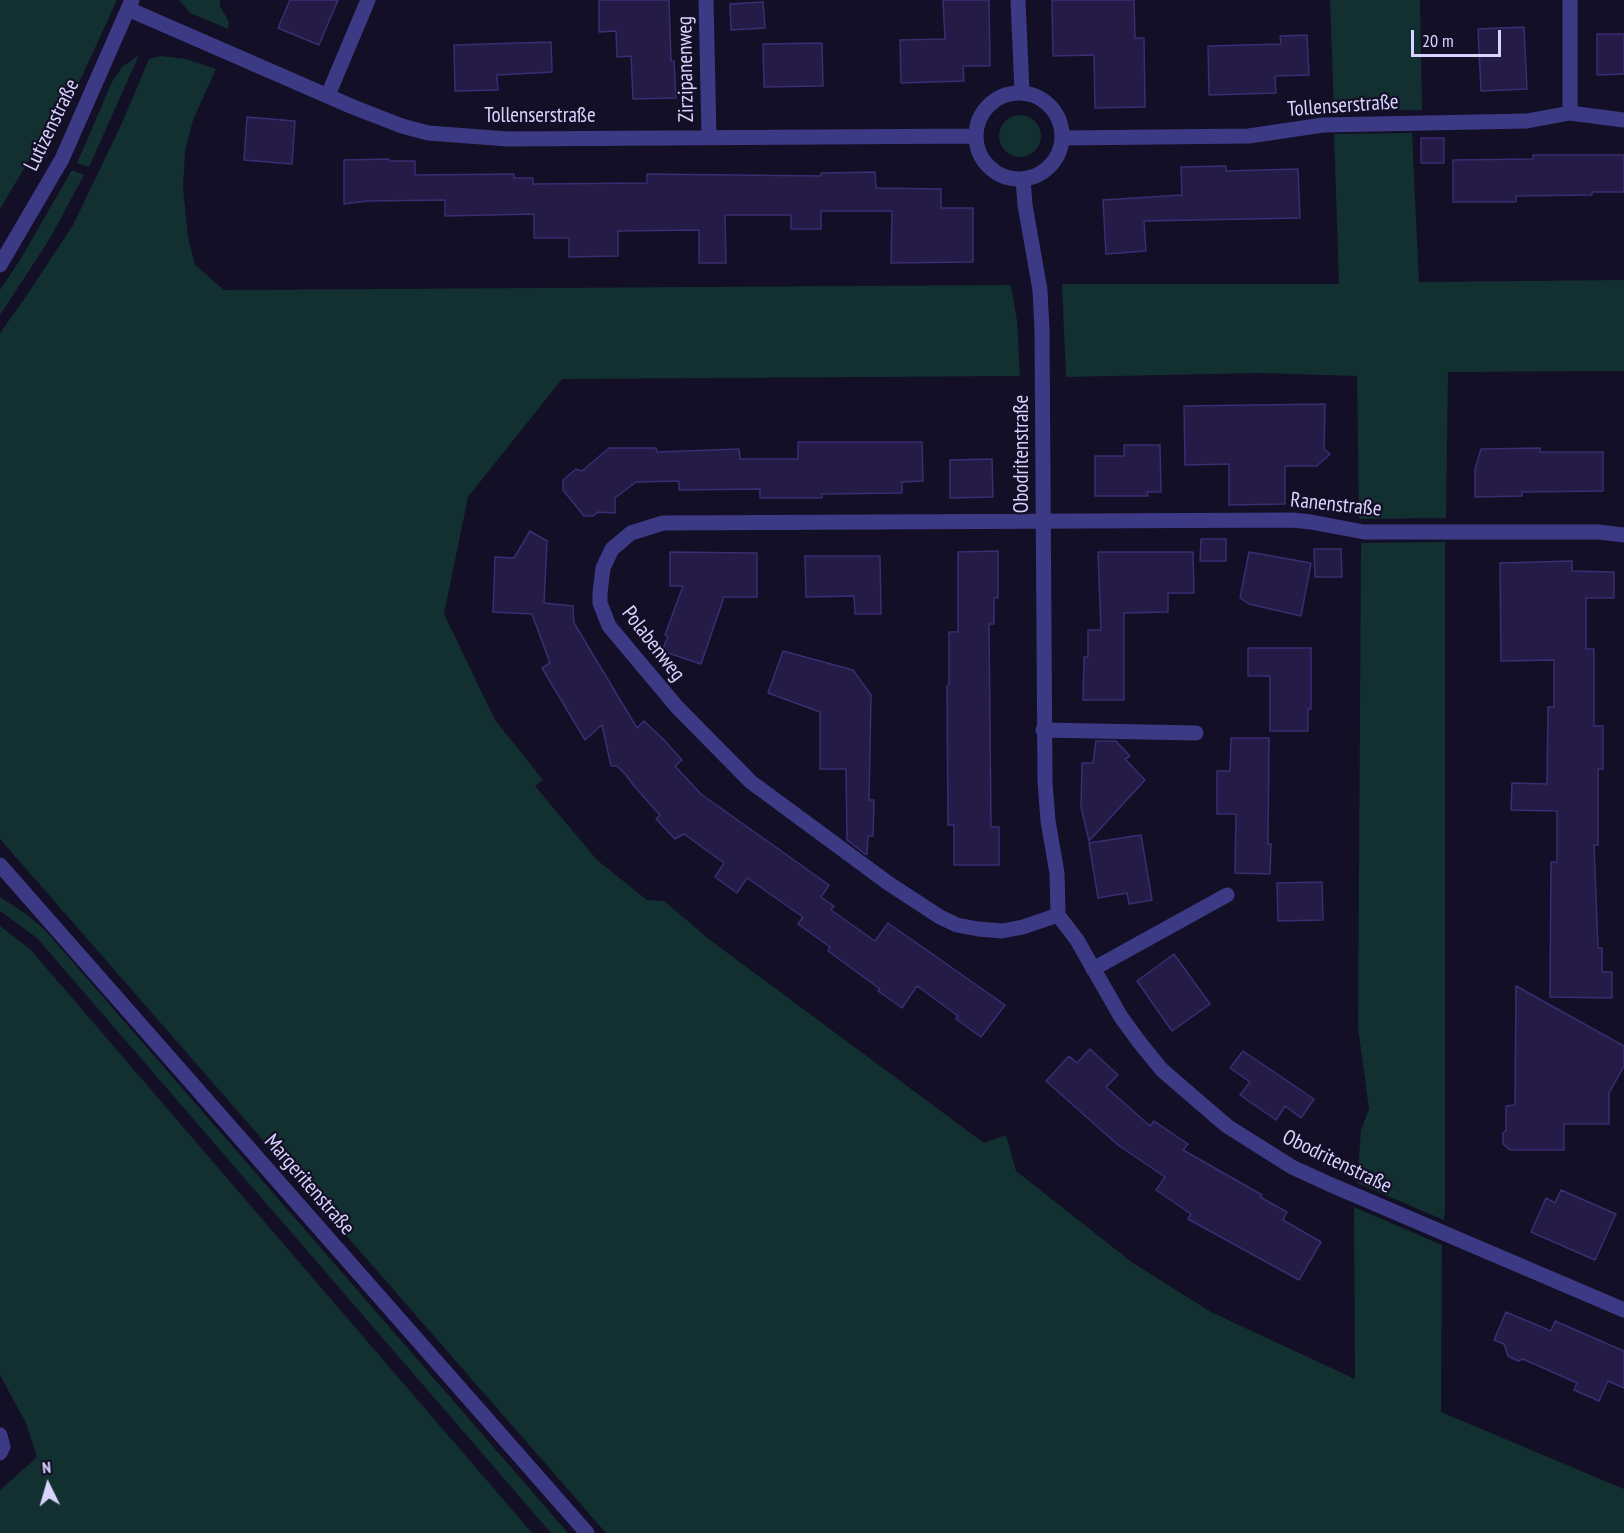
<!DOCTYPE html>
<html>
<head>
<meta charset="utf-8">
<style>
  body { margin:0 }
  #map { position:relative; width:1624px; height:1533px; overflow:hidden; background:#130f26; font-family:"PT Sans Narrow",sans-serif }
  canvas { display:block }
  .north { position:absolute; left:18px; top:1455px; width:60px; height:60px; -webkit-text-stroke:4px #130f26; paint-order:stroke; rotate:355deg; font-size:16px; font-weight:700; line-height:24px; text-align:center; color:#d9d4ff }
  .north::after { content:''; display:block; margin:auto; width:21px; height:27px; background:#d9d4ff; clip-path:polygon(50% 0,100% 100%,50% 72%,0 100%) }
  .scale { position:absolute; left:1411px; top:30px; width:90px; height:27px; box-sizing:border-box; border:3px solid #d9d4ff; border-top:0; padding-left:8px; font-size:18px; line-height:21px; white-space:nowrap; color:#d9d4ff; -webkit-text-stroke:4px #130f26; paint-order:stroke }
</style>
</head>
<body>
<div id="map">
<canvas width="1624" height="1533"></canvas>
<div class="north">N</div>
<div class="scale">20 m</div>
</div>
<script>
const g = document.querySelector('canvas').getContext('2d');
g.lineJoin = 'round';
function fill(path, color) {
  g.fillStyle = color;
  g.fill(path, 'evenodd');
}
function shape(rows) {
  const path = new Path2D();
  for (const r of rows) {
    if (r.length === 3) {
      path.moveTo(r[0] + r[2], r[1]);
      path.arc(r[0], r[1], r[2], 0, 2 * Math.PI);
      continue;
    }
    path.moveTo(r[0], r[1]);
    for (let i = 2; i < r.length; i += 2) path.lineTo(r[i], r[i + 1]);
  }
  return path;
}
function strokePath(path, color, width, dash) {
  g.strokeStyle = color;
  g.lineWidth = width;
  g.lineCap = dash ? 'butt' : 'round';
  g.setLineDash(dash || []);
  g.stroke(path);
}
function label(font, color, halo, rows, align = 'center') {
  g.font = font + ' "PT Sans Narrow",sans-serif';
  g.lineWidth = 4.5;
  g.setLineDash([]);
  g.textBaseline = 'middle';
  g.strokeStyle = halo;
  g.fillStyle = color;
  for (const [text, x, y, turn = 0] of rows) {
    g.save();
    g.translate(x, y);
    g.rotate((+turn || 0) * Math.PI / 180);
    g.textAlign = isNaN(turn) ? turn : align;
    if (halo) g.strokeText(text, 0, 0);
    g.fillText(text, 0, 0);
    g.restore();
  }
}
const green = shape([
  [0,0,117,0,49,148,39,143,0,209],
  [179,0,220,0,220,6,229,22,228,29,190,13],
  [1330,0,1420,0,1422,110,1334,111],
  [139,55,89,167,77,163,112,82,122,67],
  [160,56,186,59,216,69,193,120,185,151,183,188,188,237,195,265,224,290,1011,285,1017,321,1020,376,562,379,468,497,444,614,495,720,543,780,535,786,597,860,647,900,664,901,710,940,984,1143,1006,1135,1016,1171,1133,1263,1211,1312,1355,1379,1354,1207,1442,1245,1441,1412,1624,1489,1624,1533,606,1533,0,839,0,333,25,298,73,225,122,123,149,59],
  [1020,136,21],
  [1412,133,1419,282,1624,280,1624,371,1448,372,1446,518,1359,519,1357,376,1259,373,1066,377,1062,284,1339,284,1334,134],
  [72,170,84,175,49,240,0,315,0,290,20,260],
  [1445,542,1445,1210,1444,1220,1357,1183,1361,1130,1369,1109,1358,1028,1361,543],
  [0,897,26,914,45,930,568,1533,551,1533,37,938,0,911],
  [0,926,30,949,532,1533,0,1533,0,1490,37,1457,26,1423,0,1375]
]);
const building = shape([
  [290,0,338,0,319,45,278,28,290,0],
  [599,0,669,0,671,61,674,61,676,98,633,99,631,56,617,57,616,31,599,32,599,0],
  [943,0,989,0,990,66,963,66,964,81,901,83,900,40,945,39,943,0],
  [1052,0,1134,0,1135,38,1144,38,1145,107,1095,108,1094,55,1053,56,1052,0],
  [763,2,765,28,731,30,730,4,763,2],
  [1524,27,1527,89,1481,91,1478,29,1524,27],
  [1597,34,1624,34,1624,74,1597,75,1597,34],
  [1307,35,1309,75,1275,76,1276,93,1209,95,1208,46,1281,44,1280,36,1307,35],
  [551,42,552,72,497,75,498,90,455,91,454,45,551,42],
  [822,43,823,86,764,87,763,44,822,43],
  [247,117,295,121,292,164,244,160,247,117],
  [1421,138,1444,138,1444,163,1421,163,1421,138],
  [1533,155,1624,155,1624,192,1592,192,1592,195,1516,196,1516,202,1453,202,1453,160,1533,159,1533,155],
  [389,159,389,161,415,161,415,175,514,174,514,178,533,178,533,184,647,183,647,174,821,176,821,173,875,172,876,188,941,189,941,208,973,208,973,262,891,263,892,211,821,211,821,229,791,229,791,215,725,215,726,263,699,263,699,230,618,231,618,256,569,257,569,238,534,238,534,214,445,216,445,200,368,201,344,204,344,160,389,159],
  [1226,166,1226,171,1298,169,1300,218,1144,221,1146,251,1106,254,1103,200,1182,195,1181,167,1226,166],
  [1325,404,1324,449,1330,454,1317,466,1285,466,1285,504,1229,505,1229,464,1185,465,1184,406,1325,404],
  [798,442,922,442,923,481,902,482,902,493,822,494,822,498,760,498,760,489,679,490,679,481,636,482,615,498,615,513,598,512,593,516,584,516,563,490,563,480,576,469,582,471,609,448,656,448,657,452,739,449,740,459,798,459,798,442],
  [1124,445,1160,445,1161,492,1147,492,1148,496,1095,496,1095,456,1124,456,1124,445],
  [1540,448,1540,452,1603,452,1603,491,1522,492,1522,496,1475,497,1475,469,1481,449,1540,448],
  [992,459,993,497,950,498,950,460,992,459],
  [530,531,547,541,544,603,573,606,574,623,637,728,644,721,664,740,682,760,675,766,701,794,829,885,821,897,834,906,831,910,875,941,888,923,1005,1005,981,1037,956,1019,958,1016,917,986,902,1008,878,991,880,989,828,951,830,947,798,924,803,917,747,878,737,893,715,877,724,863,684,834,675,839,656,819,660,815,634,786,626,775,617,766,611,766,602,725,585,740,542,668,550,663,532,614,493,612,495,557,514,558,530,531],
  [1201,539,1226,539,1226,561,1200,561,1201,539],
  [1314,549,1341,549,1342,577,1315,577,1314,549],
  [998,551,998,598,994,598,994,624,989,624,991,827,999,827,999,865,954,865,954,825,948,825,947,686,949,684,949,632,958,632,958,552,998,551],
  [670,552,757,553,757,597,724,597,701,664,662,651,668,636,665,635,683,586,670,586,670,552],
  [1098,552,1193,552,1194,593,1168,593,1168,612,1124,613,1124,700,1083,700,1084,657,1088,657,1088,630,1101,630,1098,552],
  [1249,552,1311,563,1301,616,1249,604,1240,598,1249,552],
  [805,556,880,556,881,614,855,614,854,596,806,597,805,556],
  [1572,561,1572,571,1614,572,1614,598,1586,598,1586,649,1594,649,1594,726,1603,726,1603,769,1598,769,1598,845,1594,845,1598,948,1602,948,1602,972,1612,972,1612,998,1550,997,1551,862,1557,862,1557,811,1511,810,1512,783,1547,784,1548,707,1554,707,1554,660,1501,661,1500,563,1572,561],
  [1248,648,1311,648,1311,709,1308,709,1308,731,1270,731,1270,676,1248,676,1248,648],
  [783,651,853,670,871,695,869,800,874,800,873,836,868,836,867,854,865,854,847,840,846,769,820,769,820,712,768,693,783,651],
  [1231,738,1269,738,1268,844,1271,844,1270,874,1235,873,1236,814,1217,814,1217,771,1230,771,1231,738],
  [1096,741,1116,741,1130,756,1125,759,1145,780,1089,841,1081,807,1082,763,1093,763,1096,741],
  [1141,835,1152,900,1129,904,1127,893,1098,898,1089,843,1141,835],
  [1322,882,1323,920,1278,921,1277,883,1322,882],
  [1174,954,1210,1004,1172,1031,1137,981,1174,954],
  [1516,986,1624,1046,1624,1066,1609,1093,1609,1124,1564,1124,1564,1150,1510,1150,1503,1144,1503,1133,1506,1130,1506,1106,1515,1105,1516,986],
  [1090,1049,1118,1075,1106,1087,1150,1126,1154,1121,1188,1144,1183,1150,1262,1195,1260,1197,1287,1212,1283,1220,1321,1242,1299,1280,1188,1219,1191,1214,1156,1190,1165,1177,1118,1145,1046,1081,1069,1056,1077,1063,1090,1049],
  [1243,1051,1314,1099,1301,1118,1285,1106,1276,1120,1240,1095,1250,1082,1230,1068,1243,1051],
  [1561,1190,1616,1214,1595,1260,1531,1232,1546,1198,1555,1203,1561,1190],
  [1506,1312,1551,1331,1555,1321,1624,1351,1624,1388,1608,1381,1599,1401,1574,1390,1577,1383,1523,1359,1518,1361,1508,1356,1504,1344,1494,1340,1506,1312]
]);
const minor = shape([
  [706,0,709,136],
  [1018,0,1022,92],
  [128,9,353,107,402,126,428,133,508,139,976,136],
  [1019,136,43],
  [328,95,368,0],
  [1570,113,1570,0],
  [1063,138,1249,136,1323,125,1527,121,1570,113,1624,120],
  [1023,179,1025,205,1040,290,1042,330,1045,782,1048,821,1057,873,1058,915,1077,940,1121,1017,1140,1043,1162,1070,1227,1126,1292,1167,1329,1184,1624,1310],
  [0,265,62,159,132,0],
  [1043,730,1196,733],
  [0,865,587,1533],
  [1058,915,1023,927,1002,931,978,929,957,925,940,917,888,883,751,782,677,707,609,626,600,603,600,593,603,568,612,549,631,533,663,523,1292,520,1311,522,1364,532,1599,532,1624,535],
  [1093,969,1227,895],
  [0,1435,3,1447,0,1453]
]);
const streetNames = [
  ["Zirzipanenweg",686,69,-91],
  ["Tollenserstraße",1343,106,-4],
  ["Tollenserstraße",540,116],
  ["Lutizenstraße",52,125,-64],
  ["Obodritenstraße",1022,454,-90],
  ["Ranenstraße",1336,505,6],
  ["Polabenweg",653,644,52],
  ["Obodritenstraße",1337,1162,26],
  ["Margeritenstraße",309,1185,49]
];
fill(green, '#12302f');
fill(building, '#241b47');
strokePath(building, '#3b2d73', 1.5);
strokePath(minor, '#3d3a85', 15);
label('21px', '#d9d4ff', '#130f26', streetNames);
</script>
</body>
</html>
